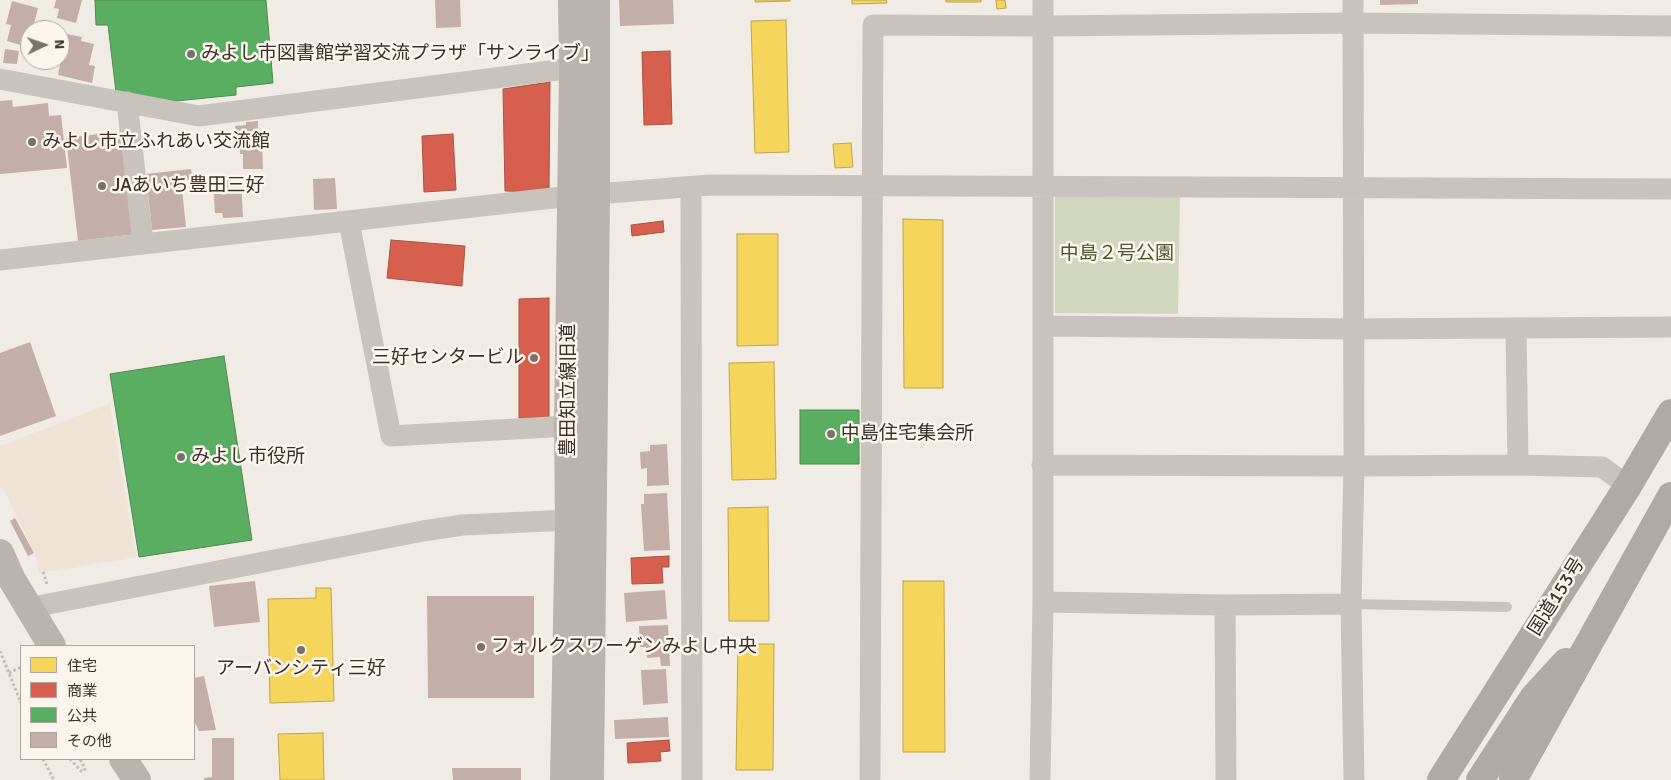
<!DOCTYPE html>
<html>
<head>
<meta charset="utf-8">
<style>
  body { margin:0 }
  #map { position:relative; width:1671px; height:780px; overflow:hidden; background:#f0ebe5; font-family:Signika,"Noto Sans JP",sans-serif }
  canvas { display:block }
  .legend { position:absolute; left:20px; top:645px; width:175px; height:115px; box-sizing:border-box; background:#fbf5ee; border:1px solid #aea6a0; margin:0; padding:6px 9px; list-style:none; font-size:15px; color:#3b302b }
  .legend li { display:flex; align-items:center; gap:10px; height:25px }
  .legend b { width:25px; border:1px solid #aea6a0 }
  .north { position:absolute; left:20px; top:20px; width:50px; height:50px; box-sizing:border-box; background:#fbf5ee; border:1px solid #aea6a0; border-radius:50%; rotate:87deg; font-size:14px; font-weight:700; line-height:20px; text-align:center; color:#3b302b }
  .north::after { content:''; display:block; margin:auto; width:18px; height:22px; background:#7a716c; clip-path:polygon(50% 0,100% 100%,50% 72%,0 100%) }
</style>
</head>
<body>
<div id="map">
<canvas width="1671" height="780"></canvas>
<ul class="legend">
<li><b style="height:14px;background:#f6d55c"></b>住宅</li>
<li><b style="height:14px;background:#d6604d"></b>商業</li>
<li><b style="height:14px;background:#5aae61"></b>公共</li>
<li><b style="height:14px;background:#c3afa7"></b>その他</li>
</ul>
<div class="north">N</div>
</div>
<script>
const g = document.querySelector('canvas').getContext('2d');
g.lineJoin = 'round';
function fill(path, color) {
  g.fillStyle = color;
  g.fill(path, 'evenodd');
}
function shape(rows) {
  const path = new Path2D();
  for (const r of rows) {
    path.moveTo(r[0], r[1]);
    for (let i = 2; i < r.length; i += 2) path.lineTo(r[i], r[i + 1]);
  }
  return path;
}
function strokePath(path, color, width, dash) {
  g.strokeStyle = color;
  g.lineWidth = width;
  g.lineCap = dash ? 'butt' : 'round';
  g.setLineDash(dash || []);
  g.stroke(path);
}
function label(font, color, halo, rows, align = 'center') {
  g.font = font + ' Signika,"Noto Sans JP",sans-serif';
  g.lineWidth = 5;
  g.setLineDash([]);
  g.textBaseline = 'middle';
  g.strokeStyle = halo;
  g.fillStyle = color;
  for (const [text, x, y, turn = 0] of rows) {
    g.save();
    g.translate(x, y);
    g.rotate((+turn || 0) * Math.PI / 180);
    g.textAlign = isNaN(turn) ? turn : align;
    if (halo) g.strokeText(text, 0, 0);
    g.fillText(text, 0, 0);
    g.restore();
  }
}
const green = shape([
  [1055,194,1180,195,1178,314,1055,313]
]);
const plaza = shape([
  [110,404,136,557,39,573,36,556,4,490,0,486,0,446]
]);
const homes = shape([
  [755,0,790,0,790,1,755,2,755,0],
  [852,0,886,0,887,3,852,4,852,0],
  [946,0,981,0,981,2,946,2,946,0],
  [996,0,1005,0,1006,8,997,9,996,0],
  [786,20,789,152,755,153,751,21,786,20],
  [851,143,853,167,835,168,833,144,851,143],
  [903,219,943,220,943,388,904,388,903,219],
  [737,234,778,234,778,345,737,346,737,234],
  [774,362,776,479,732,480,729,363,774,362],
  [768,507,769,621,729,621,728,508,768,507],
  [903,581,944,581,945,752,903,752,903,581],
  [316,588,331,588,334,701,270,703,268,599,316,598,316,588],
  [738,644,774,644,773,770,736,770,738,644],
  [323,733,324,780,280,780,278,734,323,733]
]);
const shops = shape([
  [670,51,672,124,644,125,642,52,670,51],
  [550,82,549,192,505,191,503,89,550,82],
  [453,134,456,190,424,192,422,136,453,134],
  [663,221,664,232,632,236,631,225,663,221],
  [391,240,465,246,462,286,387,278,391,240],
  [549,298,549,417,519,418,519,299,549,298],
  [669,556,669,567,662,567,663,583,632,584,631,558,669,556],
  [669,740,670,751,660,752,661,761,628,763,627,743,669,740]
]);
const public = shape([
  [95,0,266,0,273,83,236,87,236,95,176,101,116,92,108,25,96,25,95,0],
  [224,356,252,540,139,557,110,374,224,356],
  [800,410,859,410,859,464,800,464,800,410]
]);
const building = shape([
  [56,0,82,0,76,23,57,18,59,9,54,8],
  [435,0,460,0,461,27,436,28],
  [619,0,673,0,674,24,620,26],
  [1380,0,1418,0,1418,4,1380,5],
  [12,1,38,8,33,28,29,27,24,46,7,41,11,25,6,24],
  [66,34,82,37,81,41,94,44,89,65,95,66,92,83,58,75],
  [5,49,19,51,17,64,3,63],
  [12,100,13,107,48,103,49,116,61,115,67,168,0,174,0,101],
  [258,121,258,142,262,142,263,169,243,169,243,154,240,154,239,139,235,139,235,126,246,125,246,122],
  [125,131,137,234,78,241,66,138],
  [191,169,193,179,181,180,186,227,152,230,146,174],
  [335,178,337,209,314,210,313,179],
  [241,180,243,217,223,218,222,213,215,213,213,181],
  [30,342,56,416,0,436,0,353],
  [667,444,669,485,647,486,647,468,641,469,640,452,650,451,650,445],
  [667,493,670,550,644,551,641,504,644,504,644,494],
  [15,518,34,553,28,556,10,521],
  [255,581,260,622,214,627,209,586],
  [665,590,667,619,626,622,624,593],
  [427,596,534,596,534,698,428,698],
  [668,625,670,666,661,666,660,657,647,658,646,647,640,647,639,626],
  [666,669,668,703,643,705,641,670],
  [204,676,216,730,199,731,194,721,194,678],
  [668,717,669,737,615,739,614,720],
  [212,738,234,738,234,780,204,780,204,778,212,777],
  [452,768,521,768,521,780,453,780]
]);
const path = shape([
  [43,572,47,584],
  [0,651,21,703],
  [9,673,21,667],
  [43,759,54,780],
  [70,759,82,772,85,769,80,759]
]);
const lane = shape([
  [1351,604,1507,607]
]);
const street = shape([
  [1353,0,1354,466,1351,604,1354,780],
  [0,79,199,116,573,68],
  [127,102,143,243],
  [691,187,692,780],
  [349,222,391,436,568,426],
  [0,260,571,196,710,185,1671,189],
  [1044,326,1353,329,1671,327],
  [1516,328,1518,465],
  [1042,465,1354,466,1518,465,1602,467,1628,486],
  [1043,602,1225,605,1351,604],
  [1225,605,1226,780],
  [28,608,423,531,463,525,569,520],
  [870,780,873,25,1043,26,1353,23,1671,26],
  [1040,780,1043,602,1043,0]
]);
const secondary = shape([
  [0,553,11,578,52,646],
  [123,759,137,780],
  [564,780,569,520,568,426,573,68,572,0],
  [590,780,596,194,596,0]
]);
const highway = shape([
  [1441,780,1628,486,1671,413],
  [1480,780,1533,698,1566,662],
  [1513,780,1671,496]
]);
const markers = [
  [191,54,5,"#7a716c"],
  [32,142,5,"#7a716c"],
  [102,186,5,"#7a716c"],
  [534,358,5,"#7a716c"],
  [831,434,5,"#7a716c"],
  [181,457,5,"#7a716c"],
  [481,647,5,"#7a716c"],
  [301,650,5,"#7a716c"]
];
const poiNames = [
  ["みよし市図書館学習交流プラザ「サンライブ」",201,54],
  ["みよし市立ふれあい交流館",42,142],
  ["JAあいち豊田三好",112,186],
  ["三好センタービル",524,358,"right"],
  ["中島住宅集会所",841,434],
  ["みよし市役所",191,457],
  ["フォルクスワーゲンみよし中央",491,647],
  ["アーバンシティ三好",301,669,"center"]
];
const parkNames = [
  ["中島２号公園",1117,254]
];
const streetNames = [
  ["豊田知立線旧道",569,390,-90],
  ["国道153号",1557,597,-58]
];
fill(green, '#d1d6bf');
fill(plaza, '#eee3d5');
fill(homes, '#f6d55c');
strokePath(homes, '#bea44d', 1);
fill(shops, '#d6604d');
strokePath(shops, '#a85243', 1);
fill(public, '#5aae61');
strokePath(public, '#518851', 1);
fill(building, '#c3afa7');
strokePath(path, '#c2bbb6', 3, [2.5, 2.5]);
strokePath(lane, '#c9c3be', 10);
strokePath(street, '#c9c3be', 21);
strokePath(secondary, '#bab3ae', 28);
strokePath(highway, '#afaaa4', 28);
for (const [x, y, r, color] of markers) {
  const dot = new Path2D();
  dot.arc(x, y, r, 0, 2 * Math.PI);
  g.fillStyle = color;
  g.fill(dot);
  strokePath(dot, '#fbf5ee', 2);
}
label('19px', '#3b302b', '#fbf5ee', poiNames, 'left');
label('19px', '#4a5a2e', '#fbf5ee', parkNames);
label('19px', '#3b302b', '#fbf5ee', streetNames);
</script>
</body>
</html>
